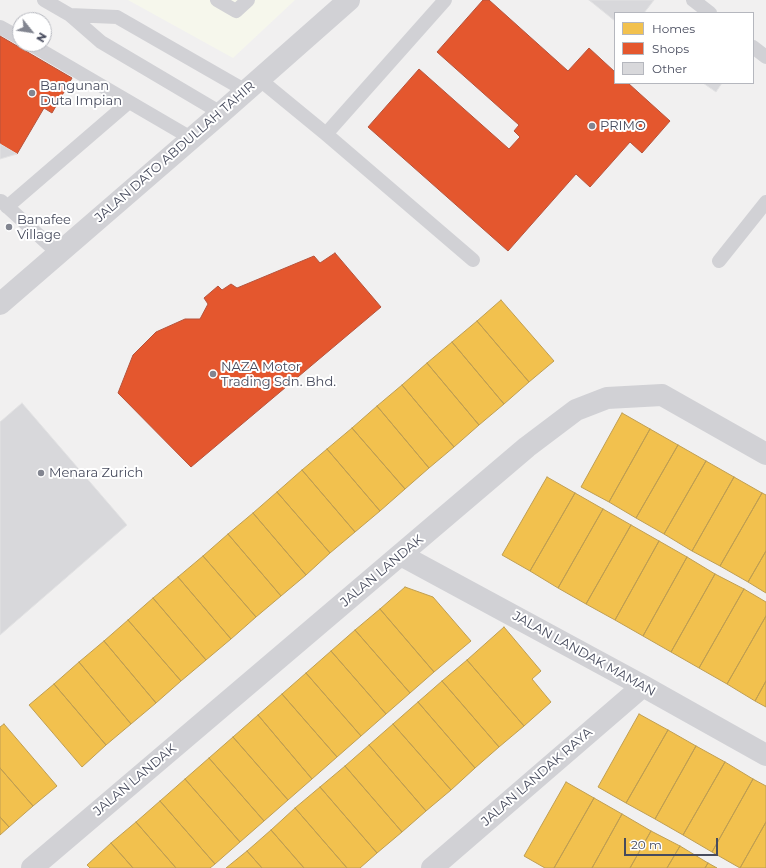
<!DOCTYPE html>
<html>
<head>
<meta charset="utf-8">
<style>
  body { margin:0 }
  #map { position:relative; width:766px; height:868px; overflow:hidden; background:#f1f0f0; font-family:Montserrat,sans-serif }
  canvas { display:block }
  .legend { position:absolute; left:614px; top:12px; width:140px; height:72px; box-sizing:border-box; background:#fff; border:1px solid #b5b7be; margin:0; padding:5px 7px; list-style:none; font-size:12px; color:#474b5d }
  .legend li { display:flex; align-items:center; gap:8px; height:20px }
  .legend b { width:20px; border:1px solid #b5b7be }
  .north { position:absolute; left:12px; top:12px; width:40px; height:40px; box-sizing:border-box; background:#fff; border:1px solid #b5b7be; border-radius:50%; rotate:120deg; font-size:11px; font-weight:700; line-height:16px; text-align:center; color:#474b5d }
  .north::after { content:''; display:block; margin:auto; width:14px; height:18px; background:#828590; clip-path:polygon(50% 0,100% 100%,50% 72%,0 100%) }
  .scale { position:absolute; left:624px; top:838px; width:94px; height:18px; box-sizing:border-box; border:2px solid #474b5d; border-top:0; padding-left:5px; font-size:12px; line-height:14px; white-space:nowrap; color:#474b5d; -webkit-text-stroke:3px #fff; paint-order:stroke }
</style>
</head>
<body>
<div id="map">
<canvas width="766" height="868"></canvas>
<ul class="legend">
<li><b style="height:11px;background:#f2c14e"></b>Homes</li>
<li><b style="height:11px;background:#e4572e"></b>Shops</li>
<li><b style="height:11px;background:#d8d8db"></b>Other</li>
</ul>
<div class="north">N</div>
<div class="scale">20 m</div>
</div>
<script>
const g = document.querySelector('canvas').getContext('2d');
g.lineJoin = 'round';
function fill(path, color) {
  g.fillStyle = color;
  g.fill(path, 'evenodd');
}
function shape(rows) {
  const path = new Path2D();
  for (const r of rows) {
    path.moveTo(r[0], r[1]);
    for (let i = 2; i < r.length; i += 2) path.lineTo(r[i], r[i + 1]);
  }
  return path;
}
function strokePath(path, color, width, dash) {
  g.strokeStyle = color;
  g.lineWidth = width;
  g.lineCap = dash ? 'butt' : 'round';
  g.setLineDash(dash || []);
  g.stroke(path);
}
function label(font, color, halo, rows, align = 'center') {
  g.font = font + ' Montserrat,sans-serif';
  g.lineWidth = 4;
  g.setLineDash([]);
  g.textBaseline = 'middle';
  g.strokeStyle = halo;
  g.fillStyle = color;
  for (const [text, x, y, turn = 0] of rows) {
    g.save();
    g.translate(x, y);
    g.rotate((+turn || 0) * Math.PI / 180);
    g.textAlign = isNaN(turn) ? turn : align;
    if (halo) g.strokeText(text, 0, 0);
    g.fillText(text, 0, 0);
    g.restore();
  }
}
const commercial = shape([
  [128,0,295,0,233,58]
]);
const homes = shape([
  [501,300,554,361,529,382,477,321,501,300],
  [477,321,529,382,504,404,452,342,477,321],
  [452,342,504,404,479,425,427,363,452,342],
  [427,363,479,425,454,447,402,385,427,363],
  [402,385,454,447,429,468,377,406,402,385],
  [377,406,429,468,405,489,352,428,377,406],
  [622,413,650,429,609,502,581,487,622,413],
  [352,428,405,489,380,511,327,449,352,428],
  [650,429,678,445,636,518,609,502,650,429],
  [678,445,706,461,664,534,636,518,678,445],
  [327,449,380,511,355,532,302,470,327,449],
  [706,461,734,477,692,551,664,534,706,461],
  [302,470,355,532,330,553,277,492,302,470],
  [547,477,575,493,530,571,502,555,547,477],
  [734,477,762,493,720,566,692,551,734,477],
  [277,492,330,553,306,575,253,513,277,492],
  [575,493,603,509,558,588,530,571,575,493],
  [762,493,766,495,766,551,748,582,720,566,762,493],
  [603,509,631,525,586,604,558,588,603,509],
  [253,513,306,575,281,596,228,534,253,513],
  [631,525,659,541,615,620,586,604,631,525],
  [228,534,281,596,256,617,203,556,228,534],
  [659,541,687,557,643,636,615,620,659,541],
  [766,551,766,593,748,582,766,551],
  [203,556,256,617,231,639,178,577,203,556],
  [687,557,715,574,671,652,643,636,687,557],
  [715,574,744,589,699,668,671,652,715,574],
  [178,577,231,639,206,660,153,598,178,577],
  [405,587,433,597,471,641,434,672,380,609,405,587],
  [744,589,766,602,766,616,727,684,699,668,744,589],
  [153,598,206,660,181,681,128,620,153,598],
  [380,609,434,672,410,693,355,630,380,609],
  [766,616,766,681,755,701,727,684,766,616],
  [128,620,181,681,156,703,104,641,128,620],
  [504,627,541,671,532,679,551,702,524,726,467,660,504,627],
  [355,630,410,693,386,714,331,651,355,630],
  [104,641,156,703,131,724,79,662,104,641],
  [331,651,386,714,361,736,306,673,331,651],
  [467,660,524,726,499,747,442,681,467,660],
  [79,662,131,724,106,745,54,684,79,662],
  [306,673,361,736,337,757,282,694,306,673],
  [442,681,499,747,475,768,418,702,442,681],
  [766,681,766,707,755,701,766,681],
  [54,684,106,745,82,767,29,705,54,684],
  [282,694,337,757,312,779,258,715,282,694],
  [418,702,475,768,451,790,393,724,418,702],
  [639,714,668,730,626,803,598,787,639,714],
  [258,715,312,779,288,800,233,737,258,715],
  [4,724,57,786,33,806,0,768,0,727,4,724],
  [393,724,451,790,426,811,369,745,393,724],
  [668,730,696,746,655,819,626,803,668,730],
  [233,737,288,800,264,821,209,758,233,737],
  [369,745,426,811,402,832,345,766,369,745],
  [696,746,725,762,683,835,655,819,696,746],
  [209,758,264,821,240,842,185,779,209,758],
  [725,762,753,779,712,852,683,835,725,762],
  [345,766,402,832,377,853,320,787,345,766],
  [0,768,33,806,9,827,0,817,0,768],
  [185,779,240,842,215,864,160,801,185,779],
  [753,779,766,786,766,822,740,868,712,852,753,779],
  [566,782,594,798,554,868,545,868,524,856,566,782],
  [320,787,377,853,360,868,347,868,295,808,320,787],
  [594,798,622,814,592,868,554,868,594,798],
  [160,801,215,864,210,868,176,868,136,822,160,801],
  [295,808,347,868,304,868,271,830,295,808],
  [622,814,651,831,630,868,592,868,622,814],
  [0,817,9,827,0,835,0,817],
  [136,822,176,868,133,868,111,843,136,822],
  [766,822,766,868,740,868,766,822],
  [271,830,304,868,262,868,247,851,271,830],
  [651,831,680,846,667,868,630,868,651,831],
  [111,843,133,868,90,868,87,865,111,843],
  [680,846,708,863,705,868,667,868,680,846],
  [247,851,262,868,226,868,247,851],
  [708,863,717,868,705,868,708,863]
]);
const shops = shape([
  [483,0,489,0,568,71,589,48,615,72,615,83,628,83,670,121,642,153,630,142,590,187,576,174,508,251,368,127,419,69,509,149,520,137,514,131,519,125,437,52,483,0],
  [0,36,72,78,52,113,44,108,17,154,0,144,0,36],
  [335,253,381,307,191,467,118,393,133,355,156,332,185,319,200,319,208,304,204,298,218,286,222,290,231,284,237,288,314,256,320,263,335,253]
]);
const building = shape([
  [589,0,654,0,644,13,615,13,615,21,589,0],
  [703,83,722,83,716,92,703,83],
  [0,144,17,154,0,159,0,144],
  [22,403,127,525,0,635,0,422,22,403]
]);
const service = shape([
  [44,0,70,15,101,42,221,113],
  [217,0,236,11,248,0],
  [693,0,710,13],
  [70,15,117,17,246,91],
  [0,27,20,38],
  [30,44,191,138],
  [753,47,766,57],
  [259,79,326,134,473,260],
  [326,134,445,0],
  [1,201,58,253],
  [7,207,129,102],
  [719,261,766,202]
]);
const minor = shape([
  [401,555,643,686,766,755],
  [32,868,527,447,576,410,607,398,662,395,766,454],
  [432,868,643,686]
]);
const tertiary = shape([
  [0,304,221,113,349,0]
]);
const markers = [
  [32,93,4,"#828590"],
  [592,126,4,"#828590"],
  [9,227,4,"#828590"],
  [213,374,4,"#828590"],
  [41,473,4,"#828590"]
];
const poiNames = [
  ["Bangunan",40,86],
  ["Duta Impian",40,101],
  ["PRIMO",600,126],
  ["Banafee",17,220],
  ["Village",17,235],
  ["NAZA Motor",221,367],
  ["Trading Sdn. Bhd.",221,382],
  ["Menara Zurich",49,473]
];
const streetNames = [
  ["JALAN DATO ABDULLAH TAHIR",175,152,-41],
  ["JALAN LANDAK",382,571,-40],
  ["JALAN LANDAK MAMAN",584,654,29],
  ["JALAN LANDAK RAYA",537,777,-41],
  ["JALAN LANDAK",135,780,-40]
];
fill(commercial, '#f6f7ec');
fill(homes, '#f2c14e');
strokePath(homes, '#bf9e52', 1);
fill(shops, '#e4572e');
strokePath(shops, '#b5533c', 1);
fill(building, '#d8d8db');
strokePath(building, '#e2e2e3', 1);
strokePath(service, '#d1d1d5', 14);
strokePath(minor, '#d1d1d5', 22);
strokePath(tertiary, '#d1d1d5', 22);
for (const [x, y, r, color] of markers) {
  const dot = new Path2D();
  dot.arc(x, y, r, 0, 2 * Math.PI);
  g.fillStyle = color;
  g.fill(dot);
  strokePath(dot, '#fff', 1.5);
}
label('13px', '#474b5d', '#fff', poiNames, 'left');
label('13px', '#474b5d', '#fff', streetNames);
</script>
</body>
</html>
